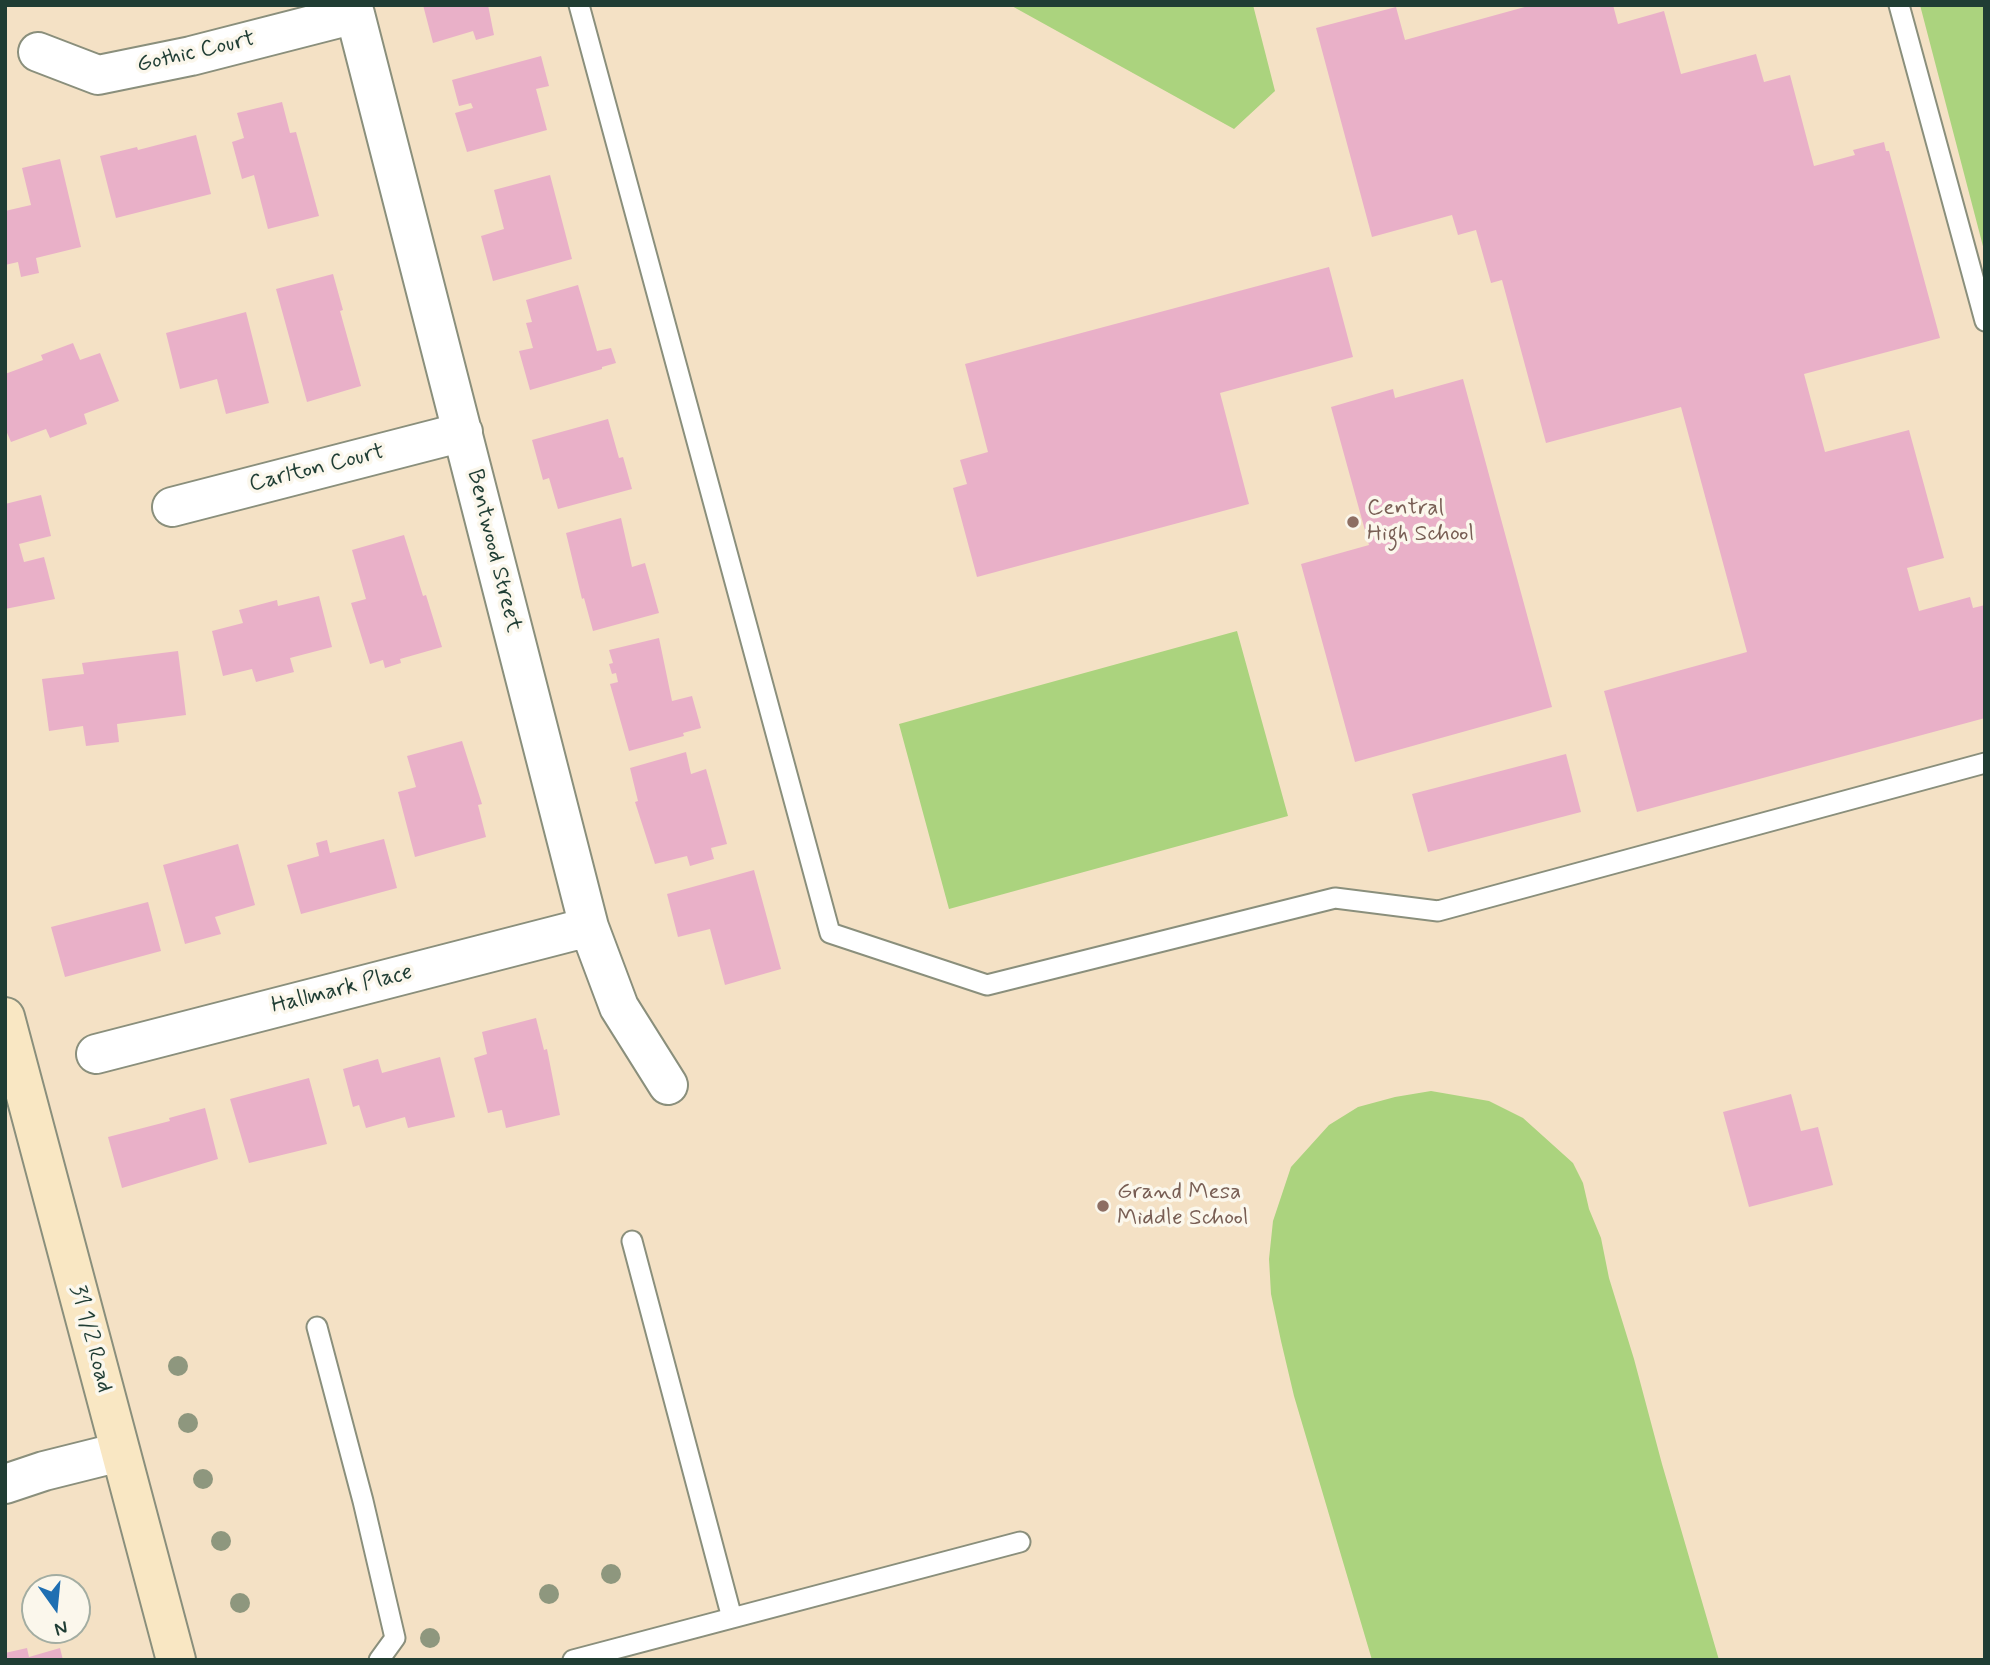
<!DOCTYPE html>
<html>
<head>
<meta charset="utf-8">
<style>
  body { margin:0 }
  #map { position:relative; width:1990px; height:1665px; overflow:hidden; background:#f4e1c5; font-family:Mynerve,sans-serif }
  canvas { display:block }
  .frame { position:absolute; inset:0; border:7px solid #1f3d34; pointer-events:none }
  .north { position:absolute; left:21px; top:1574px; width:70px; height:70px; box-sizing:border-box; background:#fbf7ec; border:2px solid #a3ada2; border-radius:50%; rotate:165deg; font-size:19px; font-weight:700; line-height:28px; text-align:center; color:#1f3d34 }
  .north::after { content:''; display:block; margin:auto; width:24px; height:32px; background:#1f6fb2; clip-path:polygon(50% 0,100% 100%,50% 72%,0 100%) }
</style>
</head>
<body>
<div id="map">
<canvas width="1990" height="1665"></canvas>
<div class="frame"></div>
<div class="north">N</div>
</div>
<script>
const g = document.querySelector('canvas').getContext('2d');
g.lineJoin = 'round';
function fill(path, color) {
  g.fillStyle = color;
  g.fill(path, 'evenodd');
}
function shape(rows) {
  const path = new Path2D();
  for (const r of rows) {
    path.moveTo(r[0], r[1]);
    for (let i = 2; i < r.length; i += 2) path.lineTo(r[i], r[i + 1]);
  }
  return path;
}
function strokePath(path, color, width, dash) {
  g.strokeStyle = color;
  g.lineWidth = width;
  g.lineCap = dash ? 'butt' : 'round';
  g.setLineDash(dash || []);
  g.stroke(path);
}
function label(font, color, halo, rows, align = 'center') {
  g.font = font + ' Mynerve,sans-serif';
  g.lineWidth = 7;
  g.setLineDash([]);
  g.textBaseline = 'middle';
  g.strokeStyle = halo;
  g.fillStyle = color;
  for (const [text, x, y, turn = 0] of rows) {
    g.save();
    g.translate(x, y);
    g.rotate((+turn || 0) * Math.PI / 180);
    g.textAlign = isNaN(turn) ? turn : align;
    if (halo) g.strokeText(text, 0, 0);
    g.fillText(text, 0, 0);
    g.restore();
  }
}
const green = shape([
  [1010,5,1253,5,1275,91,1234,129],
  [1920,5,1985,5,1985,254],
  [1237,631,1288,816,949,909,899,724],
  [1431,1091,1489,1101,1523,1118,1573,1163,1583,1183,1589,1209,1601,1238,1609,1278,1634,1359,1662,1464,1719,1660,1372,1660,1294,1396,1281,1341,1271,1294,1269,1259,1273,1221,1291,1167,1329,1125,1358,1107,1395,1097]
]);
const building = shape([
  [423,5,488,5,494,35,476,40,473,31,433,43],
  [1532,5,1613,5,1618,24,1664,11,1681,74,1756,54,1764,82,1790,75,1814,166,1855,155,1853,150,1884,142,1886,151,1889,151,1940,338,1804,374,1825,452,1909,430,1944,558,1907,568,1919,611,1970,597,1973,608,1985,605,1985,718,1637,812,1604,691,1747,652,1681,407,1546,443,1502,280,1491,283,1476,230,1458,235,1452,215,1372,237,1316,28,1396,7,1405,40],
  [541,56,549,86,536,89,547,130,467,152,455,113,473,108,471,103,459,106,452,80],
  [282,102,290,133,296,132,319,216,268,229,254,175,242,179,232,142,244,138,237,113],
  [196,135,211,194,116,218,100,156,137,147,138,150],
  [60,159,81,247,36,258,39,273,21,277,18,262,5,265,5,211,31,205,22,168],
  [550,175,572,259,493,281,481,236,504,229,494,190],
  [1329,267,1353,357,1220,393,1249,504,977,577,953,488,967,484,960,460,988,452,965,364],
  [333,274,343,310,340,311,361,386,307,402,276,289],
  [578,285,597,351,611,348,616,363,602,367,602,369,530,390,519,351,533,348,526,323,532,322,526,300],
  [246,312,269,403,226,414,217,379,180,389,166,333],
  [73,343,80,360,100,353,119,401,84,414,87,424,50,438,46,429,11,442,5,428,5,374,43,360,41,355],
  [1463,379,1552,707,1355,762,1301,564,1369,545,1331,407,1393,389,1395,398],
  [608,419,619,458,623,457,632,489,558,509,549,478,543,480,532,440],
  [41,495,51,536,19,544,24,562,44,557,55,599,5,609,5,504],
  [621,518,632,567,645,563,659,613,593,631,584,598,582,599,566,533],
  [404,535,423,596,426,595,442,647,400,659,401,663,385,668,383,660,370,664,351,603,366,599,352,550],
  [319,596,332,647,290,658,294,672,256,682,252,669,223,676,212,631,243,623,239,610,277,600,278,606],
  [659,638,672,701,692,696,701,728,683,733,684,736,629,751,610,684,618,682,616,673,612,674,609,664,613,663,609,650],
  [178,651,186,715,117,724,119,742,86,746,83,726,49,731,42,679,84,674,82,663],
  [462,741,482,804,478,805,486,837,415,857,398,792,416,787,407,756],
  [686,752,691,774,706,769,727,844,711,848,714,859,690,866,687,856,655,864,635,802,638,801,630,768],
  [1566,754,1581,812,1428,852,1412,794],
  [384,839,397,888,301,914,287,865,319,856,316,843,327,840,330,853],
  [238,844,255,905,215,917,221,934,185,944,163,865],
  [754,870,781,969,725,985,710,929,678,937,667,894],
  [148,902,161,951,65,977,51,927],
  [536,1018,544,1050,547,1049,560,1115,506,1128,502,1110,488,1113,474,1058,487,1054,482,1032],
  [440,1057,455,1117,408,1128,405,1117,366,1128,359,1105,353,1107,343,1069,378,1059,382,1073],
  [309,1078,327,1144,249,1163,230,1099],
  [1791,1094,1801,1131,1818,1127,1833,1185,1749,1207,1723,1112],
  [205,1108,218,1159,122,1188,108,1137,170,1121,169,1118],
  [27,1648,29,1657,60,1648,63,1660,5,1660,5,1653]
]);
const lane = shape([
  [579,5,830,933,987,985,1335,898,1438,911,1985,763],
  [1899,5,1985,321],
  [632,1241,732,1618],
  [317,1327,363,1501,395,1638,379,1660],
  [573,1660,1020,1542]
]);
const street = shape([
  [347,5,355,14,589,927,619,1007,668,1085],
  [38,52,98,75,191,56,355,14],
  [172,507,463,432],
  [96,1054,589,927],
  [5,1484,44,1471,120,1452]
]);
const secondary = shape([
  [5,1017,176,1660]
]);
const trees = [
  [178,1366],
  [188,1423],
  [203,1479],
  [221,1541],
  [611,1574],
  [549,1594],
  [240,1603],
  [430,1638]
];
const markers = [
  [1353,522,7,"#8d6e63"],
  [1103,1206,7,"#8d6e63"]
];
const streetNames = [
  ["Gothic Court",196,53,-13],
  ["Carlton Court",317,469,-14],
  ["Bentwood Street",493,551,76],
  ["Hallmark Place",342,990,-14],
  ["31 1/2 Road",90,1339,75]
];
const educationNames = [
  ["Central",1367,509],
  ["High School",1367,535],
  ["Grand Mesa",1117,1193],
  ["Middle School",1117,1219]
];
fill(green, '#abd37e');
fill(building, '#e9b0c8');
strokePath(lane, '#8a8f7c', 23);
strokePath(street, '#8a8f7c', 42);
strokePath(secondary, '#8a8f7c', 42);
strokePath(lane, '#fff', 19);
strokePath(street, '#fff', 38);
strokePath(secondary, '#f9e7c3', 38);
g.fillStyle = '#8e977e';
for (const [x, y] of trees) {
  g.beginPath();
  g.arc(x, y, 10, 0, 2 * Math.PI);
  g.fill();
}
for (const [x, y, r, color] of markers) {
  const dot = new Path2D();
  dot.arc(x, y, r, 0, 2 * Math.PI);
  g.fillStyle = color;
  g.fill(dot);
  strokePath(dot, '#fbf7ec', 2.5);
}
label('23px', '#1f3d34', '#fbf7ec', streetNames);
label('23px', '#785e54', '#fbf7ec', educationNames, 'left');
</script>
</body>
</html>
